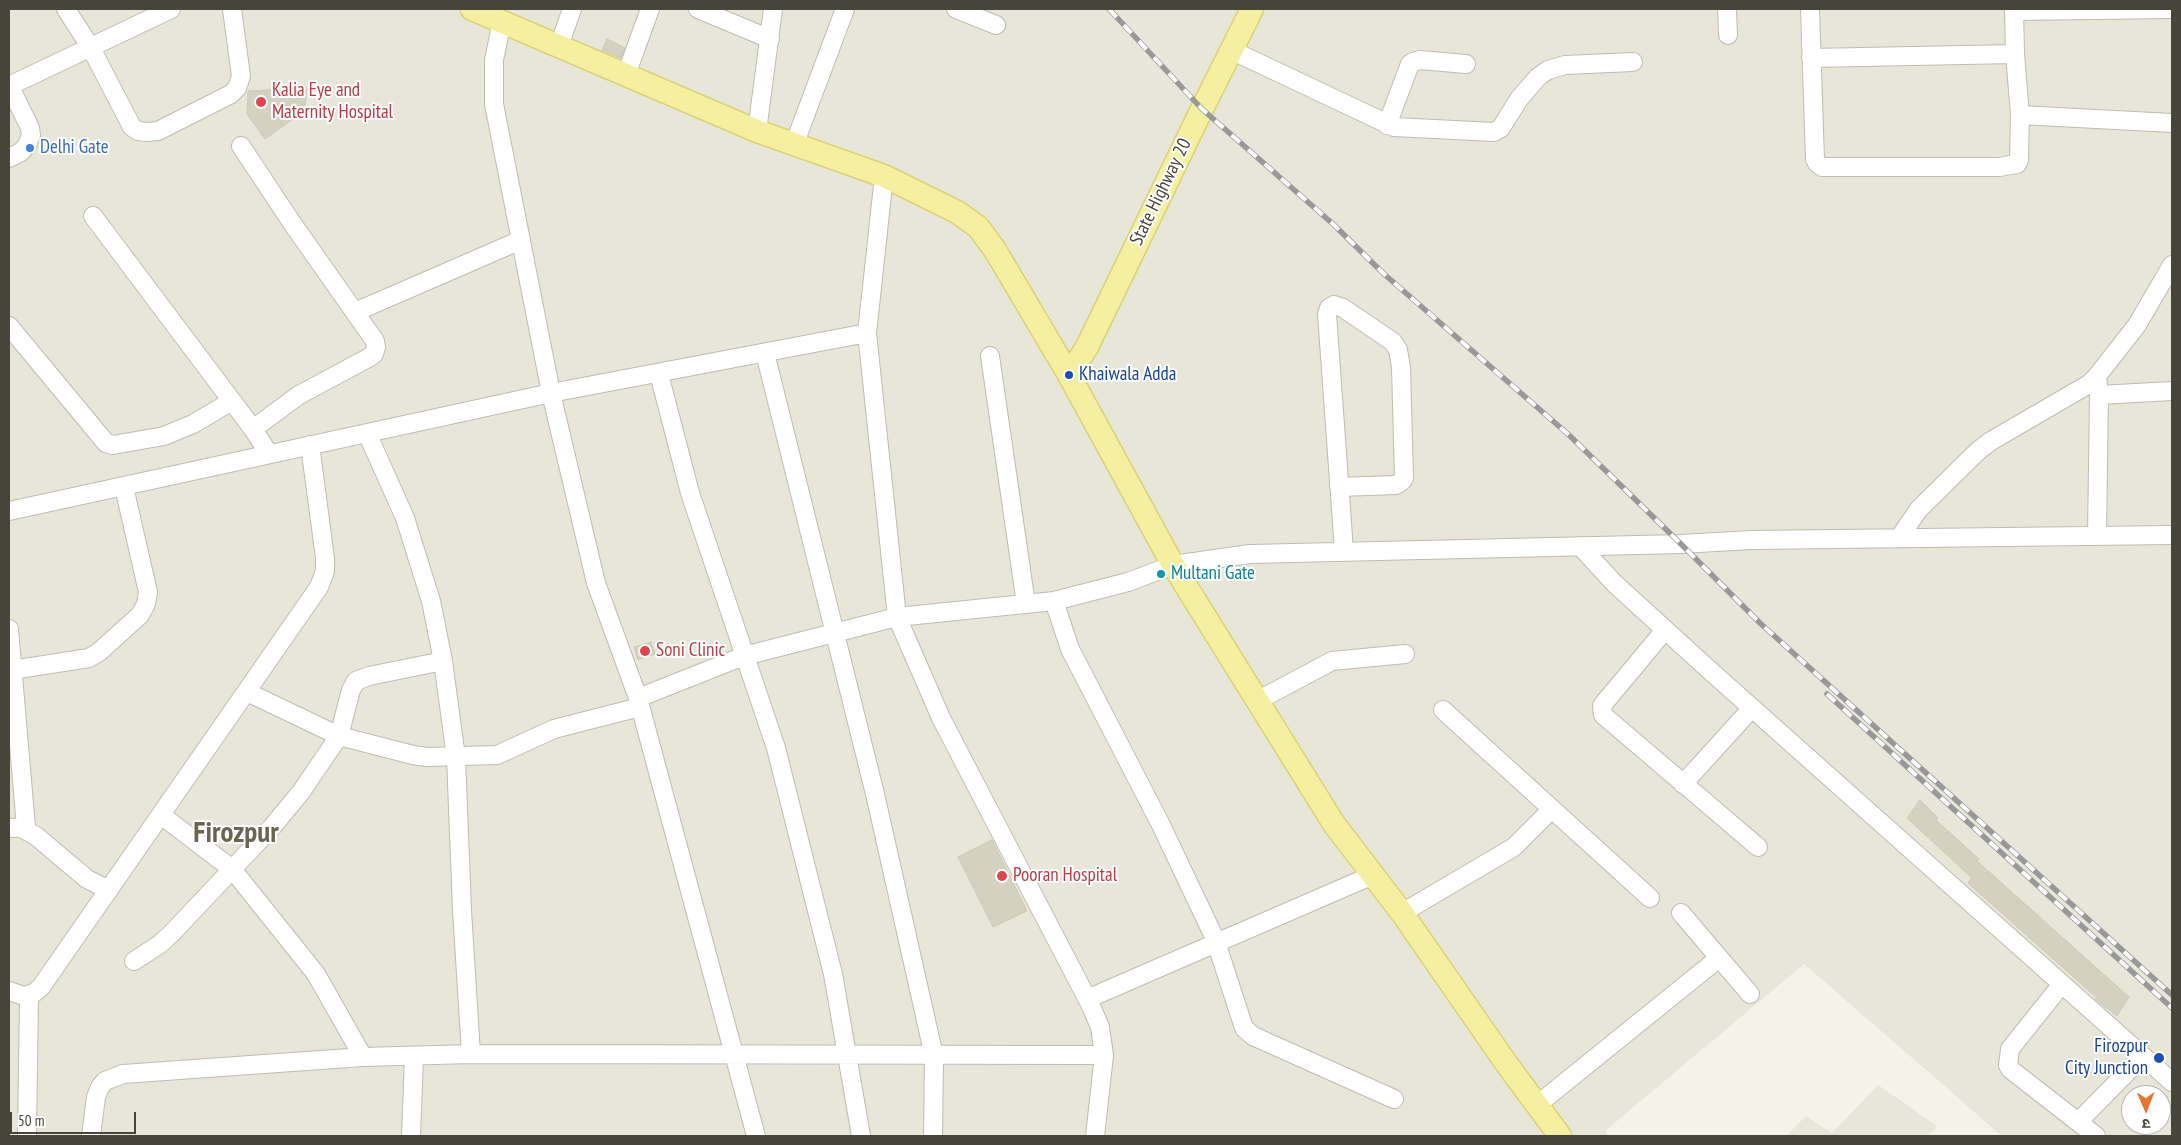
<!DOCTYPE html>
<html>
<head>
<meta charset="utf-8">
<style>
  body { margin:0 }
  #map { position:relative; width:2181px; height:1145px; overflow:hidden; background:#f4f3ea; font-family:"PT Sans Narrow","Noto Sans Devanagari",sans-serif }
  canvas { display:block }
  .frame { position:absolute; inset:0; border:10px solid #474539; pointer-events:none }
  .north { position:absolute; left:2121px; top:1085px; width:50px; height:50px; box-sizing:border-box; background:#fff; border:1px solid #b5b5b0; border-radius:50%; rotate:179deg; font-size:14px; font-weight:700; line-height:20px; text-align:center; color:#474539 }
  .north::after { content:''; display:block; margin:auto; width:18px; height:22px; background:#e7732e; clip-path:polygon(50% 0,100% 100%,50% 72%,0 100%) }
  .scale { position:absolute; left:10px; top:1112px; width:126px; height:22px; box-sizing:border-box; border:2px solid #474539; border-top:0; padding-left:6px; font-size:15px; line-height:18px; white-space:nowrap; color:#474539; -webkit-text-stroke:4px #fff; paint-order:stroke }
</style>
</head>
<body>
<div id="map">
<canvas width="2181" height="1145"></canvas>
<div class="frame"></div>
<div class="north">उ</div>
<div class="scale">50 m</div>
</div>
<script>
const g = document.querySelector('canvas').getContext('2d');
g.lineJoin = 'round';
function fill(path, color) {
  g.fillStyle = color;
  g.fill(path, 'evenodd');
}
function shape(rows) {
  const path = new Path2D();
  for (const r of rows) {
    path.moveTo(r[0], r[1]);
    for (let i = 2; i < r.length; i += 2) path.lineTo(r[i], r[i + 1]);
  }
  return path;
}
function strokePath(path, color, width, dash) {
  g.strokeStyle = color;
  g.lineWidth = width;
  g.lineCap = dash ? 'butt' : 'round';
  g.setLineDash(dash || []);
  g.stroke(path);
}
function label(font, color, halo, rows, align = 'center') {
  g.font = font + ' "PT Sans Narrow",sans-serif';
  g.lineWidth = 4;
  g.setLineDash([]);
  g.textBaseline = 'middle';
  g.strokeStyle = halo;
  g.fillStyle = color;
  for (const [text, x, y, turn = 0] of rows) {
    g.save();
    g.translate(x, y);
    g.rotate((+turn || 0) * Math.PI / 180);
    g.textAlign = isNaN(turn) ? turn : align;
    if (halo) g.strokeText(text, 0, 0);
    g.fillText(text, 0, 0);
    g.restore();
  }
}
const residential = shape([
  [9,9,2172,9,2172,1136,2002,1136,1804,964,1605,1131,1608,1136,9,1136],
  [2131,1095,2161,1095,2161,1125,2131,1125],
  [1878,1085,1937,1126,1928,1136,1786,1136,1806,1116,1832,1133]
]);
const building = shape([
  [607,39,625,48,621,58,602,50,607,39],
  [307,88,304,115,293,119,265,139,247,114,248,91,307,88],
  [651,642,655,654,638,660,634,647,651,642],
  [1920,800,1938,818,1936,820,1979,859,1977,861,2129,997,2117,1016,2095,999,2097,998,1968,883,1972,878,1907,818,1920,800],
  [992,840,1027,911,993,927,958,857,992,840]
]);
const minor = shape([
  [66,9,91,48,132,127,138,131,147,132,158,131,231,94,237,88,241,76,232,9],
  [698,9,770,39],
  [956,9,996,25],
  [1727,9,1728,35],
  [1810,9,1815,159,1817,163,1822,167,1999,167,2017,164,2019,160,2020,115,2015,54,2014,9],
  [2014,11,2172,9],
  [502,21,494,60,494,104,551,393,596,583,638,698,756,1136],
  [559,46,572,9],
  [1231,50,1394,127,1494,132,1501,128,1519,99,1538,77,1548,70,1565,65,1633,62],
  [1811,58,2015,54],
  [626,75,650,9],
  [9,85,30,128,31,135,27,145,21,152,9,158],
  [9,86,171,9],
  [2020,115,2172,123],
  [1387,125,1410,64,1413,62,1420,60,1466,64],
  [757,131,773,9],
  [794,145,845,9],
  [241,146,292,223,375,341,376,347,374,354,370,357,299,395,253,429],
  [884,176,867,333,897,617,941,718,1091,1006,1100,1027,1104,1055,1095,1136],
  [93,216,253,429,269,454],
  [355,312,521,240],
  [9,326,106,443,113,445,164,436,193,424,232,401],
  [765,353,875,794,934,1056,933,1136],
  [990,356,1026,604],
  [659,374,690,493,776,748,833,974,861,1136],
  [2099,395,2172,391],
  [367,433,405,518,431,601,443,661,456,757,462,910,471,1054],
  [1339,487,1396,485,1402,481,1404,478,1401,367,1398,350,1393,342,1343,308,1334,305,1329,308,1327,314,1344,551],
  [9,511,551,393,867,333],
  [2097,536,2099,395,2097,376],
  [1899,538,1919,509,1979,450,1991,441,2089,384,2097,376,2137,325,2172,265],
  [1580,546,1614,583,1706,667,2172,1082],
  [1054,601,1070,649,1161,825,1215,939,1244,1028,1253,1036,1394,1099],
  [9,629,26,827,9,828],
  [1665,630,1605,702,1602,706,1603,715,1758,847],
  [12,670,89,658,99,652,140,615,146,604,148,592,124,487],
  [247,692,339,736,413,755,427,757,497,755,554,729,640,707],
  [638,698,744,656,897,617,1054,601,1128,582,1173,565,1250,554,1681,544,1751,540,2172,535],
  [1257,701,1332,661,1405,654],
  [1443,710,1650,898],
  [1683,784,1752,708],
  [161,815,232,869,316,974,363,1057],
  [21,828,36,836,87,879,109,890],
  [1402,913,1514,847,1552,809],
  [1681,913,1750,994],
  [134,961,160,944,172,933,272,827,301,792,339,736,351,690,356,681,369,676,443,661],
  [2062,984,2010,1049,2008,1065,2010,1069,2096,1136],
  [9,991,24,996,34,993,41,987,319,587,325,571,325,558,310,445],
  [1087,999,1373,875],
  [1537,1105,1719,958],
  [2079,1121,2143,1056],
  [27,1136,29,995],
  [91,1136,96,1097,100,1087,105,1081,123,1074,363,1057,471,1054,1104,1055],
  [411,1136,414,1056]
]);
const major = shape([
  [472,9,757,131,884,176,957,212,978,227,995,250,1069,375,1173,565,1334,824,1402,913,1506,1063,1560,1136],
  [1069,375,1087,347,1202,109,1252,9]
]);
const rail = shape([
  [1109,9,1202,109,1333,224,1384,274,1569,435,1681,544,1760,623,2172,995],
  [1827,694,2172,1008]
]);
const markers = [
  [261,102,6,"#e0444e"],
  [30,148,5,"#3f7fe0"],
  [1069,375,5,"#1a4fb4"],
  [1161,574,5,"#0f9aa8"],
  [645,651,6,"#e0444e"],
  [1002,876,6,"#e0444e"],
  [2159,1058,6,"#1a4fb4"]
];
const healthNames = [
  ["Kalia Eye and",272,91],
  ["Maternity Hospital",272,113],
  ["Soni Clinic",656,651],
  ["Pooran Hospital",1013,876]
];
const shopNames = [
  ["Delhi Gate",40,148]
];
const streetNames = [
  ["State Highway 20",1161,192,-64]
];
const transitNames = [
  ["Khaiwala Adda",1079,375],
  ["Firozpur",2148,1047,"right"],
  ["City Junction",2148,1069,"right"]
];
const cultureNames = [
  ["Multani Gate",1171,574]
];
const townNames = [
  ["Firozpur",236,834]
];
fill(residential, '#e7e6d9');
fill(building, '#d4d1c1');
strokePath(building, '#cecab4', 1);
strokePath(minor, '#bebcad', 20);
strokePath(major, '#dad272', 25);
strokePath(minor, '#fff', 18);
strokePath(major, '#f5f0a1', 22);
strokePath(rail, '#989898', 5.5);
strokePath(rail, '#fff', 4, [11]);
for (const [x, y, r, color] of markers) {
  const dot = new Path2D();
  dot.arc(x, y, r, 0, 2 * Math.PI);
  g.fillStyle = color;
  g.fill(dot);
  strokePath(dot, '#fff', 2);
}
label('19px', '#be3a42', '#fff', healthNames, 'left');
label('19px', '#366cbe', '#fff', shopNames, 'left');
label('19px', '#474539', '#fff', streetNames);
label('19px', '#164399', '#fff', transitNames, 'left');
label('19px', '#0d838f', '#fff', cultureNames, 'left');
label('bold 29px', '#696551', '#fff', townNames);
</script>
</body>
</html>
